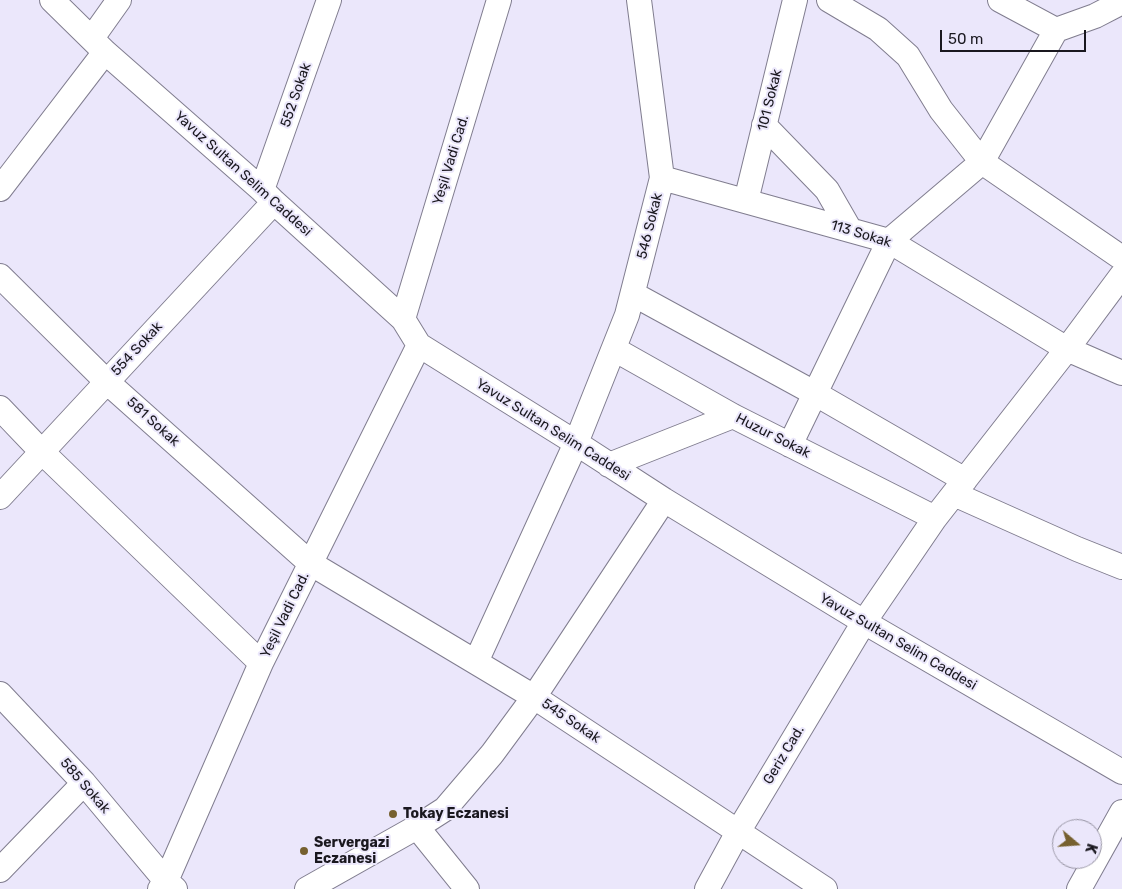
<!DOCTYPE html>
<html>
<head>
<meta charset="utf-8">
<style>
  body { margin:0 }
  #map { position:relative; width:1122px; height:889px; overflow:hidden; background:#ebe7fb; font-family:Rubik,sans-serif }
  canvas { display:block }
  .north { position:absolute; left:1052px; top:819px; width:50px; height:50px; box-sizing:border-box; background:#ebe7fb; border:1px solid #9794a3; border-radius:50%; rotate:108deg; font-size:14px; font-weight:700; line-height:20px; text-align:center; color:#1a181f }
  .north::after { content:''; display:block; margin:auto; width:18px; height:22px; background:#76602f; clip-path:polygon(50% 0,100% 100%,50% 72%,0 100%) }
  .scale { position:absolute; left:940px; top:30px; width:146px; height:22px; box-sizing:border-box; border:2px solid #1a181f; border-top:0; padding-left:6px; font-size:15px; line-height:18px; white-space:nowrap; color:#1a181f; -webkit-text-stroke:4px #ebe7fb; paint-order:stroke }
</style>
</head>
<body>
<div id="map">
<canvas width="1122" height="889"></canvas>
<div class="north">K</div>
<div class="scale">50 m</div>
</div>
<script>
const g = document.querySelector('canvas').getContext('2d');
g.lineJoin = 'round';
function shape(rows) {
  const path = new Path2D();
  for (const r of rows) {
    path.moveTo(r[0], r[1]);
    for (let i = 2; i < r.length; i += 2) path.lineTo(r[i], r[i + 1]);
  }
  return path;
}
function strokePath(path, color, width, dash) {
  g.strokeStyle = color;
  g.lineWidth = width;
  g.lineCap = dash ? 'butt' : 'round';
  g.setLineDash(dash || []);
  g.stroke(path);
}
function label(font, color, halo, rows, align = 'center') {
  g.font = font + ' Rubik,sans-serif';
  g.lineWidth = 4;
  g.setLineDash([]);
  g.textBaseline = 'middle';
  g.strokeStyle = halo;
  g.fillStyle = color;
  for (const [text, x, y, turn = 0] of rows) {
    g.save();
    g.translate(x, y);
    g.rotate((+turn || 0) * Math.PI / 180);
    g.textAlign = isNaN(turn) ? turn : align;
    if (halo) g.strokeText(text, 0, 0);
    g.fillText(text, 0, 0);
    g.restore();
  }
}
const minor = shape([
  [52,0,105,52,262,190,274,202,403,319,419,345,576,443,664,500,864,622,1122,772],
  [829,0,878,29,908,56,941,110,982,162,1122,258],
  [1000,0,1056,30,1095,16,1122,2],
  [92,38,119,0],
  [764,125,827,190,850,230],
  [662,178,889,241,1067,349,1122,373],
  [0,189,105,52],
  [262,190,329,0],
  [746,201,795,0],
  [0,276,107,382,310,563,534,697,825,889],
  [633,294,816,394,965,480],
  [403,319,499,0],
  [614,349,733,416,935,518],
  [0,408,42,452,261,663],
  [790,445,889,241,982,162,1056,30],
  [609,465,733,416],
  [954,494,1077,549,1122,567],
  [0,497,274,202],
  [476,662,576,443,627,315,662,178,639,0],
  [0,694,84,783,166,881,175,889],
  [417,827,467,889],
  [0,870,84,783],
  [160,889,166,881,261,663,419,345],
  [307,889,417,827,445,809,492,754,534,697,664,500],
  [707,889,738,832,864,622,935,518,1067,349,1122,275],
  [1079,889,1122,812]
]);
const markers = [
  [393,814,5,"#76602f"],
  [304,851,5,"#76602f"]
];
const streetNames = [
  ["552 Sokak",296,95,-71],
  ["101 Sokak",770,100,-76],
  ["Yeşil Vadi Cad.",451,160,-73],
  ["Yavuz Sultan Selim Caddesi",243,174,42],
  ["546 Sokak",650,226,-76],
  ["113 Sokak",861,234,17],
  ["554 Sokak",137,349,-47],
  ["581 Sokak",153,422,42],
  ["Yavuz Sultan Selim Caddesi",553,430,32],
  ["Huzur Sokak",773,436,27],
  ["Yeşil Vadi Cad.",285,615,-64],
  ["Yavuz Sultan Selim Caddesi",898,642,30],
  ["545 Sokak",571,721,34],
  ["Geriz Cad.",784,755,-59],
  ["585 Sokak",85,786,49]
];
const poiNames = [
  ["Tokay Eczanesi",403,814],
  ["Servergazi",314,843],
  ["Eczanesi",314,859]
];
strokePath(minor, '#807d8f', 26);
strokePath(minor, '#fff', 24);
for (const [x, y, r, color] of markers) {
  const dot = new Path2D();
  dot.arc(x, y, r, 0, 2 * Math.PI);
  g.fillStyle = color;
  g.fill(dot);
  strokePath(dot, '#ebe7fb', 2);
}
label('14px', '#1a181f', '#ebe7fb', streetNames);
label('bold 14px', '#1a181f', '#ebe7fb', poiNames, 'left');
</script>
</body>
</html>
